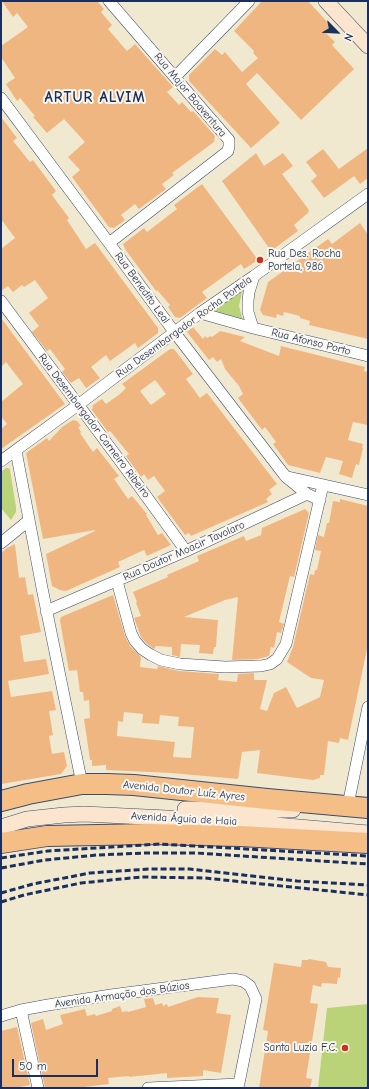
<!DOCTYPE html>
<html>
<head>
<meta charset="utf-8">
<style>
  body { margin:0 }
  #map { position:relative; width:369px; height:1089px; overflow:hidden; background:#f1e9cf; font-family:"Comic Neue",sans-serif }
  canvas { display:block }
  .frame { position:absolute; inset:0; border:2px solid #1b2f5e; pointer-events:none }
  .north { position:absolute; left:317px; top:12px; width:40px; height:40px; -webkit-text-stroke:3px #fbf7ec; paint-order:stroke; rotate:114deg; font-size:11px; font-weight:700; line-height:16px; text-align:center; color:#1b2f5e }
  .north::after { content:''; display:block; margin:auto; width:14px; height:18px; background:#1b2f5e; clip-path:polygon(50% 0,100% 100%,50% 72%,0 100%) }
  .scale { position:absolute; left:12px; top:1059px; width:86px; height:18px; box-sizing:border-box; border:2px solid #1b2f5e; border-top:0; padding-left:5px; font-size:12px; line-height:14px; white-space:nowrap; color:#1b2f5e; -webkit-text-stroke:3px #fbf7ec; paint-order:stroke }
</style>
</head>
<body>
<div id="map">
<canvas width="369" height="1089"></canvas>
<div class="frame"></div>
<div class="north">N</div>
<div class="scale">50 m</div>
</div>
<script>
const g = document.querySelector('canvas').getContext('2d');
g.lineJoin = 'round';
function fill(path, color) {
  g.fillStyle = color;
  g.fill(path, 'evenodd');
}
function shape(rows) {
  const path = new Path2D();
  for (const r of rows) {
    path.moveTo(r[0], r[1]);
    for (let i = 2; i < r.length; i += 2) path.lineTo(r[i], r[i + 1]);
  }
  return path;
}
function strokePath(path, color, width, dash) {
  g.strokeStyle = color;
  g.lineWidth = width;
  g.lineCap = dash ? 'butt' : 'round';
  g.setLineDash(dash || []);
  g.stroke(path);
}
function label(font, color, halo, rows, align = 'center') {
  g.font = font + ' "Comic Neue",sans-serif';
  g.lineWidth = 4;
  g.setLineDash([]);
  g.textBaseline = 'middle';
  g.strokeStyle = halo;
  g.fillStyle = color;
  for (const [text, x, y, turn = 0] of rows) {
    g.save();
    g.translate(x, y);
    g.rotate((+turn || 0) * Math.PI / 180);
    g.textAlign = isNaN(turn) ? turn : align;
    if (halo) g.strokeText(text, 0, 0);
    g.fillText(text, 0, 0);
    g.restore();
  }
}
const green = shape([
  [242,291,239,306,243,321,214,312,214,309],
  [6,468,9,468,10,470,16,507,16,512,11,520,1,508,1,472],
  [368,1004,368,1088,318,1088,327,1008]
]);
const building = shape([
  [2,1,97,1,104,9,101,12,112,25,108,29,127,51,135,44,173,87,167,92,179,105,182,102,191,112,193,111,215,136,214,142,172,173,174,175,162,184,166,189,139,209,135,204,121,215,125,220,114,228,109,227,72,177,80,170,68,157,85,142,64,119,47,133,33,117,35,116,20,98,17,101,6,84,15,78,1,57,1,46,28,27,17,13,13,17],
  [262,1,308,1,332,27,325,32,335,42,332,45,354,69,301,120,257,73,246,84,280,123,251,148,189,81,189,75,215,49,222,55,225,52,242,72,258,58,253,53,254,51,234,31],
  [1,117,17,138,13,141,30,162,33,160,56,191,52,195,69,218,67,220,86,249,95,243,158,328,158,333,138,348,135,343,110,361,106,355,91,367,100,378,86,388,79,378,71,383,62,372,65,369,50,349,47,351,32,332,39,326,29,313,48,298,35,280,24,287,22,285,13,292,8,286,1,291,1,249,15,238,1,219],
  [368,148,368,178,360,184,354,176,324,198,311,181,317,176,306,162,323,149,339,169],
  [256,153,264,166,283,153,293,166,282,174,309,210,308,211,309,212,294,225,298,231,271,251,222,181],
  [202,184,258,260,244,269,241,264,202,292,207,298,180,318,175,317,168,307,170,305,157,290,156,291,125,249,123,244,144,228,147,232,177,209,174,205],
  [360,223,368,235,368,339,309,325,310,321,300,318,300,316,284,312,283,316,277,314,276,318,263,315,260,310,268,282,328,239,332,244],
  [1,318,65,404,1,449,1,429,7,424,1,416,1,402,23,384,6,362,1,367],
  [193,327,203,339,205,336,207,338,210,336,212,337,220,331,245,337,240,341,279,356,281,346,365,367,364,371,368,372,368,425,353,422,348,440,363,444,362,448,363,448,359,465,356,464,352,478,339,474,343,461,326,457,320,473,288,465,273,444,276,442,265,427,262,430,238,398,243,394,239,386,225,369,221,359,217,362,213,357,209,360,187,332],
  [170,349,174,349,193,374,186,379,200,398,207,393,277,484,269,490,272,494,266,499,268,502,191,536,189,533,185,535,157,497,165,491,154,476,148,480,144,474,141,477,126,456,129,454,110,431,108,432,92,410,93,405,102,399,106,404,120,394,126,388,122,384],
  [155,380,166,394,151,405,140,391],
  [73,420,77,421,81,426,78,427,81,432,80,433,93,452,97,448,119,476,114,479,128,499,132,496,147,514,146,515,158,535,162,533,171,545,147,556,144,550,118,562,120,567,66,591,60,590,52,586,46,554,95,531,95,530,43,539,26,453,47,438,49,441,62,427],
  [340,499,368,506,368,644,348,740,340,738,339,743,328,741,324,775,320,775,320,778,313,780,257,773,260,750,242,752,238,779,171,773,106,770,106,765,92,766,92,760,90,760,89,753,84,719,90,718,89,700,84,701,83,692,80,692,77,670,69,671,60,621,61,617,113,595,125,636,130,646,141,657,140,667,157,669,158,666,179,671,219,674,218,680,237,682,238,674,254,673,254,680,267,680,260,709,267,711,274,693,286,687,297,708,320,697,324,680,311,678,287,662,293,647,310,574,314,575,315,570,317,570,321,551,315,550,318,535,324,537,327,523,329,523,333,501,340,502],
  [124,712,143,714,142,723,159,724,160,715,179,717,178,726,194,727,191,758,173,757,175,742,117,736,118,721,123,722],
  [305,509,309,513,294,577,290,576,279,622,284,624,281,633,277,632,274,648,271,647,269,656,258,659,232,660,238,597,225,600,184,617,218,620,216,647,214,647,213,654,199,653,200,645,181,644,180,657,172,655,172,647,156,646,154,649,146,643,141,637,134,618,141,616,136,603,137,602,133,592,168,577,167,575,199,561,197,556,244,536,246,541,261,535,262,528],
  [15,544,19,578,25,577,28,595,33,594,41,632,20,636,24,662,46,659,49,674,8,681,11,697,52,691,56,710,49,711,53,735,49,736,52,754,64,752,67,766,61,774,1,784,1,553,7,548],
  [309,959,326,962,328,967,341,968,340,978,338,977,337,984,322,983,321,987,313,985,310,1003,318,1004,306,1078,312,1079,310,1088,259,1088,268,1031,263,1030,274,963,301,967,302,960,308,960],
  [198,997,219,998,216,1013,231,1015,221,1073,203,1070,203,1076,167,1078,167,1073,129,1077,129,1076,108,1078,109,1084,76,1088,45,1088,31,1023,43,1019,46,1030,63,1024,60,1015,85,1009,87,1016,95,1014,96,1016,112,1011,112,1009,120,1006,122,1012,127,1011,128,1012,146,1007,144,999,153,998,155,1005,162,1003,163,1006,167,1004,168,1007],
  [17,1027,30,1085,15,1088,1,1088,1,1031]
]);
const street = shape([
  [175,77,249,1],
  [1,98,109,243,175,333,279,468,286,477,307,494,320,500],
  [109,243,228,151,229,146,229,140,109,1],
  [1,301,138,485,186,551],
  [200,313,253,328,368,356],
  [253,328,248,312,248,301,249,292,254,276],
  [16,451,42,588,82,784],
  [1,461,78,405,200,313,254,276,368,194],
  [288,477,368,495],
  [1,543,28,521],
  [117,581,131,633,135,641,142,649,151,655,161,660,180,664,225,667,261,666,270,664,277,659,286,644,323,485],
  [46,611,186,551,307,494],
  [348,805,368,707],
  [21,1010,38,1088],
  [1,1016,21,1010,48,1005,111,995,233,979,243,981,250,986,256,999,238,1088],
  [148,1088,239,1084]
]);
const secondary = shape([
  [326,1,368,46],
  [185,809,293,810],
  [1,827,27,819,64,815,84,814,229,821,368,833]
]);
const highway = shape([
  [1,801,28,794,82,784,107,784,134,785,267,799,368,808],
  [1,843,47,836,149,834,240,836,368,843]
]);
const rail = shape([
  [1,858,48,851,160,844,368,856],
  [1,868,45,860,97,855,147,853,196,853,368,864],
  [1,893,33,884,90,873,149,869,190,869,297,881,368,885],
  [1,902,24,895,81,883,141,877,205,878,368,895]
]);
const markers = [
  [260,260,4,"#c8321e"],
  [345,1048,4,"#c8321e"]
];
const streetNames = [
  ["Rua Major Boaventura",190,95,50],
  ["Rua Benedito Leal",142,288,54],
  ["Rua Desembargador Rocha Portela",184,327,-36],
  ["Rua Afonso Porto",311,342,14],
  ["Rua Desembargador Carneiro Ribeiro",94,426,53],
  ["Rua Doutor Moacir Tavolaro",184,551,-24],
  ["Avenida Doutor Luíz Ayres",184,791,6],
  ["Avenida Águia de Haia",184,819,3],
  ["Avenida Armação dos Búzios",122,995,-8]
];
const poiNames = [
  ["Rua Des. Rocha",268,254],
  ["Portela, 986",268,267],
  ["Santa Luzia F.C.",337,1048,"right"]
];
const districtNames = [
  ["ARTUR ALVIM",95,98]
];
fill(green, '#bad378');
fill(building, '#f0b682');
strokePath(street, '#3b4b6f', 12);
strokePath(secondary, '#3b4b6f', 16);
strokePath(highway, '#3b4b6f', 22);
strokePath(street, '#fff', 11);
strokePath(secondary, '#fbe5cf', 15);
strokePath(highway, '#f6be87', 20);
strokePath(rail, '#1b2f5e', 3, [6, 3]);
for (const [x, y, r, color] of markers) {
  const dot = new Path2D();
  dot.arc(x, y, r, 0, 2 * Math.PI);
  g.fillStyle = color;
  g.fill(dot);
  strokePath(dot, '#fbf7ec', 1.5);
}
label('11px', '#1b2f5e', '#fbf7ec', streetNames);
label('11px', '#1b2f5e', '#fbf7ec', poiNames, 'left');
g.letterSpacing = '1px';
label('bold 15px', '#1b2f5e', '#fbf7ec', districtNames);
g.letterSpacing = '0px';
</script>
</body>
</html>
